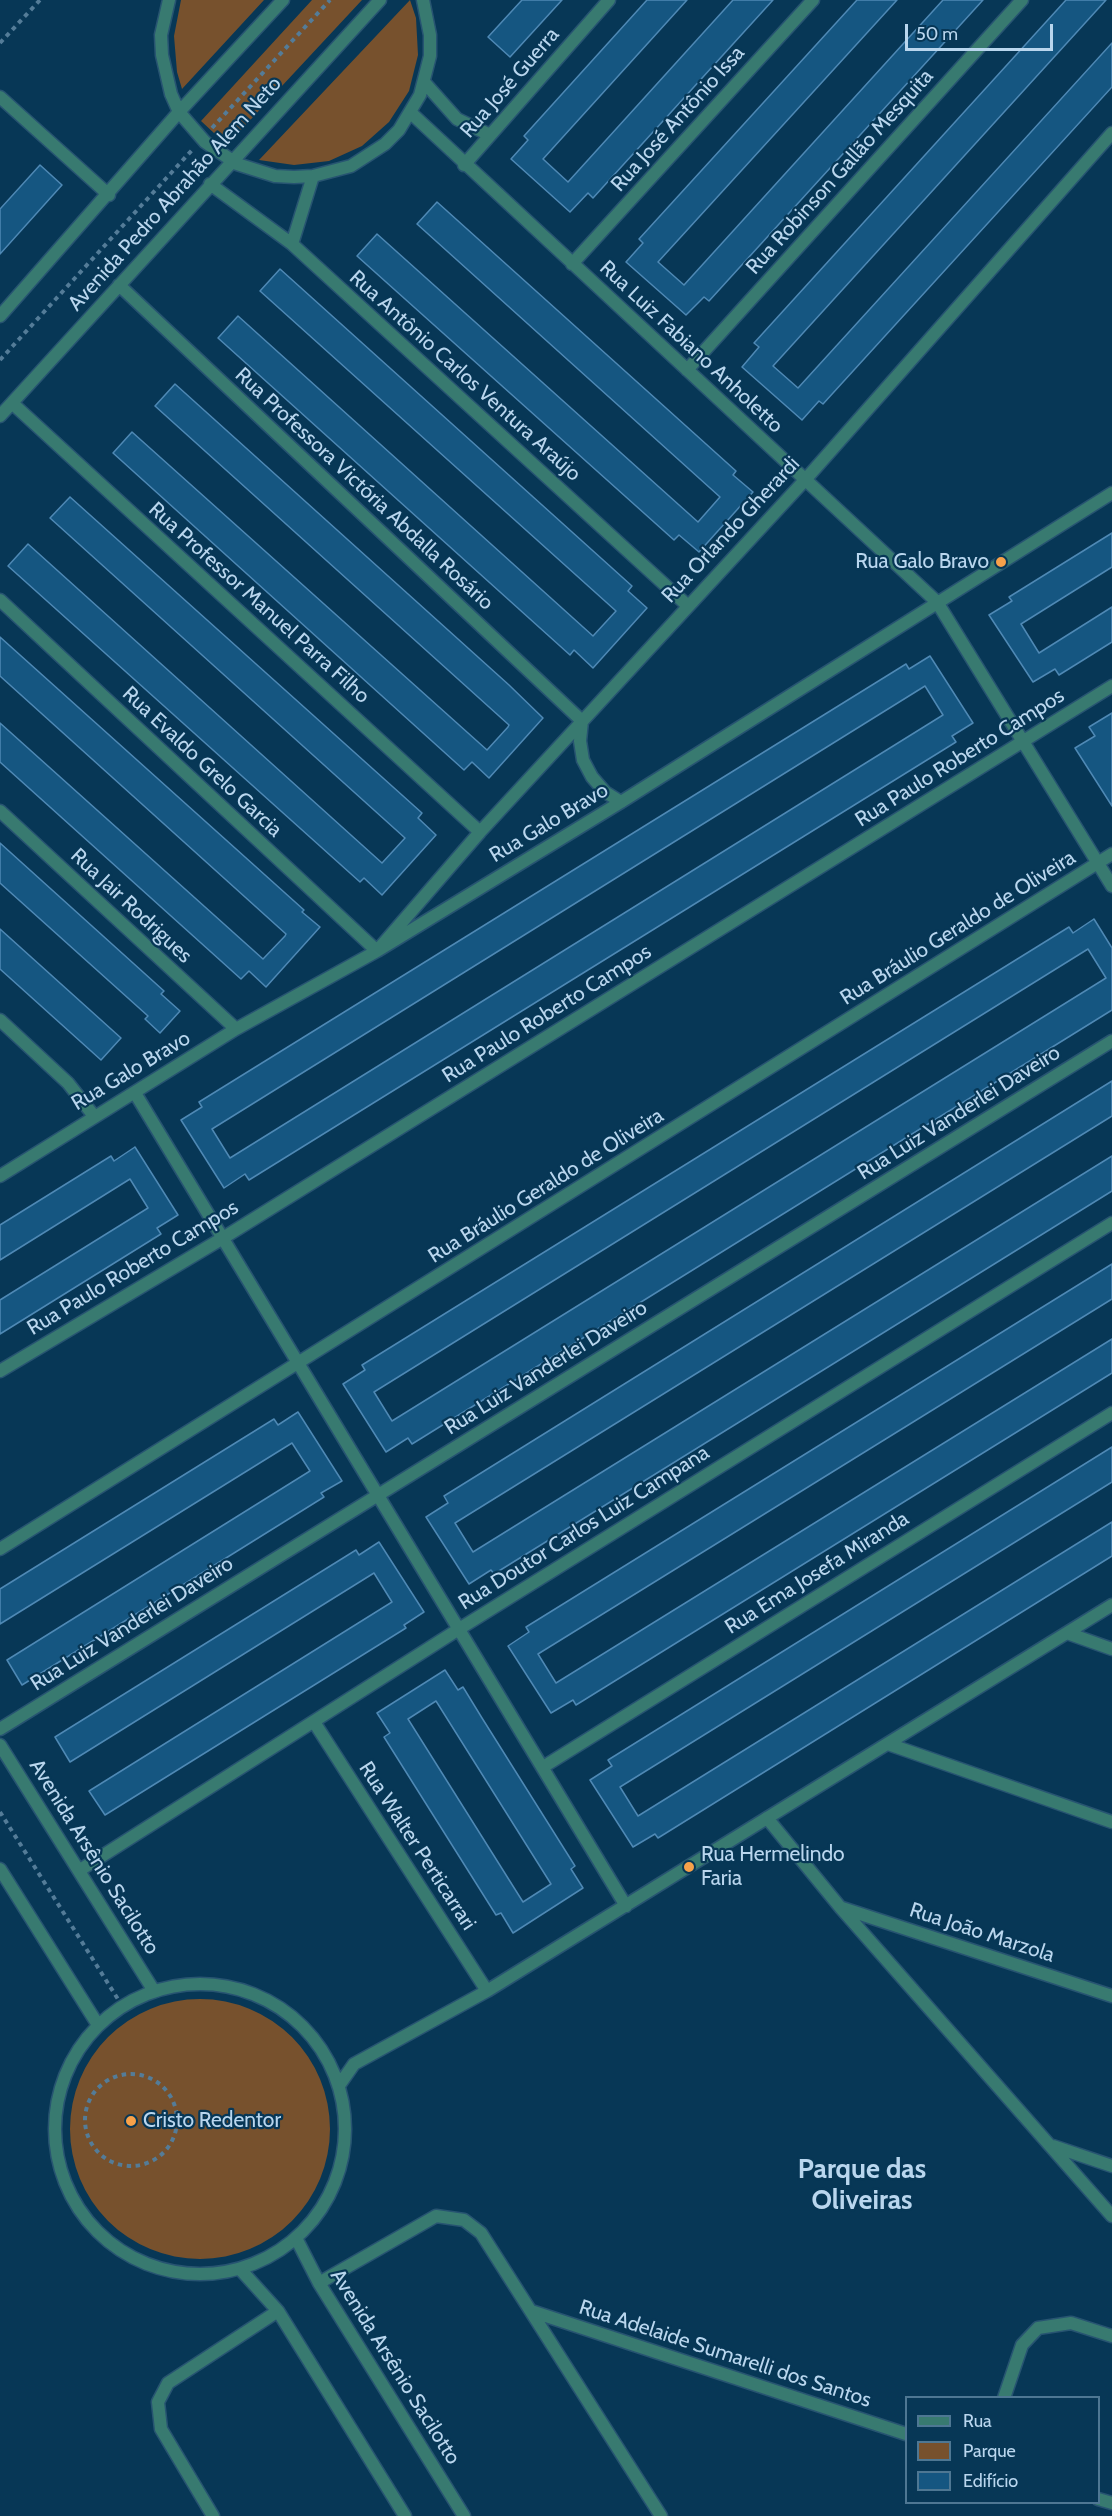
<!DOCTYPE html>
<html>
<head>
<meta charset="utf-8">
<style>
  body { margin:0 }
  #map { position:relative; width:1112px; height:2516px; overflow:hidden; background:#073756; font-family:Cabin,sans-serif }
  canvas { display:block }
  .legend { position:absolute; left:905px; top:2396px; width:195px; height:108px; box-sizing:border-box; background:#073756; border:2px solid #4e7793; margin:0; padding:8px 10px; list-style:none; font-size:18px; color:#b9d6ee }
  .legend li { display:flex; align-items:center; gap:12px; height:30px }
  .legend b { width:30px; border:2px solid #4e7793 }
  .scale { position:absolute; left:905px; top:24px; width:148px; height:27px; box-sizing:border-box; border:3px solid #b9d6ee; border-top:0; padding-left:8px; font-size:18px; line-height:21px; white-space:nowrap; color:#b9d6ee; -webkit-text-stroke:4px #073756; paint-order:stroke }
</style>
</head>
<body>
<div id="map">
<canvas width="1112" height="2516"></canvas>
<ul class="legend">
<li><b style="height:8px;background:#387a70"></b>Rua</li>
<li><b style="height:16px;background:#77512d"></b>Parque</li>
<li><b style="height:16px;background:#155681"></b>Edifício</li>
</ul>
<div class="scale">50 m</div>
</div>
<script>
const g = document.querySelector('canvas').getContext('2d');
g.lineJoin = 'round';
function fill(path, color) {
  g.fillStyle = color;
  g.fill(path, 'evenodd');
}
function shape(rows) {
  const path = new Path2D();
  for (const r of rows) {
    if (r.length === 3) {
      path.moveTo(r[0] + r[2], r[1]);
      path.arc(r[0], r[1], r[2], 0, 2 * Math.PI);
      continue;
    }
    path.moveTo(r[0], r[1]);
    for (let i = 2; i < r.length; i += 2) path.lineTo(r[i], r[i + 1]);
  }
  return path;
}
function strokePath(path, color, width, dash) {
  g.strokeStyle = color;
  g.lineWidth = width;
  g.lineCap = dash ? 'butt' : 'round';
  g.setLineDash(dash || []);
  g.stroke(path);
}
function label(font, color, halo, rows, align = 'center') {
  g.font = font + ' Cabin,sans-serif';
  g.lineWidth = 4.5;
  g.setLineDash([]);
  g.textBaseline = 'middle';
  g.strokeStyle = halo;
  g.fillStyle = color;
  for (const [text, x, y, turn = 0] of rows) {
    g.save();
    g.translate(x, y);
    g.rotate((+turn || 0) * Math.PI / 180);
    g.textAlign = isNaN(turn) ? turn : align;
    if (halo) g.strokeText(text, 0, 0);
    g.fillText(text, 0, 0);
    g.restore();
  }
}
const green = shape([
  [181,0,264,0,182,89,177,72,174,36],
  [312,0,362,0,227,145,201,121],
  [410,0,416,18,418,55,409,91,389,122,362,146,329,161,294,165,259,160],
  [200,2129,130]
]);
const building = shape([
  [522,0,562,0,510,57,488,37,522,0],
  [647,0,687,0,543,159,568,182,733,0,773,0,593,198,588,193,570,212,511,159,528,140,524,136,647,0],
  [857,0,897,0,658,262,684,285,943,0,983,0,709,301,704,297,686,315,626,262,643,243,639,239,857,0],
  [1066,0,1106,0,773,366,798,388,1112,43,1112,87,823,404,819,401,802,420,742,367,759,347,754,343,1066,0],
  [40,165,62,185,0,254,0,209,40,165],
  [437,202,736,471,733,475,753,492,699,552,679,535,674,540,357,256,377,234,698,522,720,497,417,224,437,202],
  [280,269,632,586,628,591,647,608,593,668,574,650,570,655,218,338,238,316,593,636,616,611,260,291,280,269],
  [175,384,509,685,543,718,489,778,472,762,464,770,113,453,132,432,487,750,508,727,509,725,155,406,175,384],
  [70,497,422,813,418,818,436,835,382,895,364,878,360,882,8,566,28,544,382,863,405,838,50,518,70,497],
  [1112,533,1112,567,1021,624,1039,653,1112,607,1112,642,1059,675,1055,669,1033,682,989,615,1012,601,1009,597,1112,533],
  [0,637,304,910,302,912,320,927,266,987,249,971,241,979,0,762,0,723,263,959,285,936,286,934,0,676,0,637],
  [930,656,973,723,952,736,956,742,249,1180,245,1174,224,1188,181,1120,202,1107,199,1102,906,664,909,669,930,656],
  [925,686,943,715,230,1158,212,1129,925,686],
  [1112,713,1112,806,1075,748,1095,736,1089,727,1112,713],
  [0,843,164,991,161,994,180,1011,160,1033,145,1019,148,1016,0,883,0,843],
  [1094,919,1112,948,1112,1010,412,1444,408,1438,386,1452,343,1384,365,1370,362,1365,1069,927,1073,933,1094,919],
  [1088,949,1106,978,392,1421,374,1392,1088,949],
  [0,929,121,1038,101,1060,0,969,0,929],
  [1112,1081,1112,1116,455,1523,473,1552,1112,1156,1112,1191,494,1574,491,1570,469,1584,426,1517,448,1503,444,1496,1112,1081],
  [135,1147,178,1215,157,1228,161,1234,0,1334,0,1300,148,1208,130,1179,0,1260,0,1225,111,1156,114,1161,135,1147],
  [1112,1264,1112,1299,538,1654,556,1683,1112,1339,1112,1373,576,1705,573,1700,551,1713,508,1646,529,1632,526,1627,1112,1264],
  [298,1412,342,1481,321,1493,324,1497,22,1685,7,1660,310,1471,292,1443,0,1624,0,1589,274,1419,278,1425,298,1412],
  [1112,1447,1112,1482,620,1787,638,1816,1112,1522,1112,1556,658,1838,655,1834,633,1847,590,1780,612,1766,608,1760,1112,1447],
  [379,1542,424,1612,404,1625,406,1628,105,1815,89,1791,392,1602,374,1573,70,1762,55,1737,356,1550,359,1555,379,1542],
  [445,1670,458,1690,463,1687,482,1718,575,1866,571,1869,583,1888,513,1933,501,1913,496,1915,384,1737,390,1733,377,1713,445,1670],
  [436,1701,551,1884,523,1902,408,1719,436,1701]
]);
const path = shape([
  [0,43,40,0],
  [212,128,330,0],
  [0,360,193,149],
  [0,1812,121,2004],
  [131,2120,46]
]);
const minor = shape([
  [169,0,161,35,162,55,171,94,179,112,205,142,237,164,275,176,294,177,313,176,351,166,385,144,399,130,420,95,430,56,430,35,423,0],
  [424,82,457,119,490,135],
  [0,97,109,195],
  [411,113,937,602,1112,886],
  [464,165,609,0],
  [210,184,292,244,688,606],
  [292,244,313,176],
  [572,264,813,0],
  [119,285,582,721,580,741,583,760,592,777,605,792,621,802],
  [0,316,179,112,283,0],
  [687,370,1022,0],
  [12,403,480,832],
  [0,416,380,0],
  [0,600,377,951,480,832,805,480,1112,133],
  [0,811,236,1029],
  [0,1020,68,1083,94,1116],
  [135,1093,626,1906],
  [0,1176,236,1029,377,951,621,802,1112,493],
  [0,1371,223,1238,1112,686],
  [0,1549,1112,854],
  [1067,1633,1112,1649],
  [314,1722,487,1991],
  [0,1729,1112,1041],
  [888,1744,1112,1822],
  [0,1745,154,1991],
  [543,1767,1112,1413],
  [767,1818,840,1907,1112,2216],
  [0,1869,98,2025],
  [80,1870,459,1629,1112,1223],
  [842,1908,1112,1996],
  [200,2129,145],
  [340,2084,354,2064,487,1991,1112,1605],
  [1053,2146,1112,2166],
  [296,2238,319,2283,464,2516],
  [240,2269,278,2311,405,2516],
  [319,2283,436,2216,464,2220,481,2233,661,2516],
  [531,2311,906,2434],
  [1004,2398,1022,2345,1038,2328,1071,2323,1112,2336],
  [1098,2499,1112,2503],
  [213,2516,161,2429,158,2402,168,2383,278,2311]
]);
const markers = [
  [1001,562,6,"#f7a14a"],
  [689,1867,6,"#f7a14a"],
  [131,2121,6,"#f7a14a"]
];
const streetNames = [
  ["Rua José Guerra",510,83,-49],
  ["Rua José Antônio Issa",678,119,-48],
  ["Rua Robinson Gallão Mesquita",840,172,-48],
  ["Avenida Pedro Abrahão Alem Neto",175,194,-48],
  ["Rua Luiz Fabiano Anholetto",691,347,43],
  ["Rua Antônio Carlos Ventura Araújo",465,376,42],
  ["Rua Professora Victória Abdalla Rosário",364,489,43],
  ["Rua Orlando Gherardi",731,530,-47],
  ["Rua Professor Manuel Parra Filho",259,603,42],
  ["Rua Paulo Roberto Campos",960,758,-32],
  ["Rua Evaldo Grelo Garcia",202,762,43],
  ["Rua Galo Bravo",549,823,-31],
  ["Rua Jair Rodrigues",131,906,43],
  ["Rua Bráulio Geraldo de Oliveira",958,928,-32],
  ["Rua Paulo Roberto Campos",547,1014,-32],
  ["Rua Galo Bravo",131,1071,-31],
  ["Rua Luiz Vanderlei Daveiro",959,1113,-32],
  ["Rua Bráulio Geraldo de Oliveira",546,1186,-32],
  ["Rua Paulo Roberto Campos",133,1268,-31],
  ["Rua Luiz Vanderlei Daveiro",546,1368,-32],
  ["Rua Doutor Carlos Luiz Campana",584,1528,-32],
  ["Rua Ema Josefa Miranda",817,1573,-32],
  ["Rua Luiz Vanderlei Daveiro",132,1624,-32],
  ["Rua Walter Perticarrari",417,1846,57],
  ["Avenida Arsênio Sacilotto",94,1857,58],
  ["Rua João Marzola",982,1933,18],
  ["Rua Adelaide Sumarelli dos Santos",725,2354,18],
  ["Avenida Arsênio Sacilotto",395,2367,58]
];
const poiNames = [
  ["Rua Galo Bravo",989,562,"right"],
  ["Rua Hermelindo",701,1855],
  ["Faria",701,1879],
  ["Cristo Redentor",143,2121]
];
const districtNames = [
  ["Parque das",862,2170],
  ["Oliveiras",862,2201]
];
fill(green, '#77512d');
fill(building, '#155681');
strokePath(building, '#4f89b5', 1.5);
strokePath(minor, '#275471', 15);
strokePath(path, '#547c98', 4, [4.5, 4.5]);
strokePath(minor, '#387a70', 12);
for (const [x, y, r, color] of markers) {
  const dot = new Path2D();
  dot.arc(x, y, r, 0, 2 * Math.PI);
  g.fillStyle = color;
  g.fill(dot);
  strokePath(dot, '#073756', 2);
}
label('21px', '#b9d6ee', '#073756', streetNames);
label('21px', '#b9d6ee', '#073756', poiNames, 'left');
label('bold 27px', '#b9d6ee', '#073756', districtNames);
</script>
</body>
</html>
